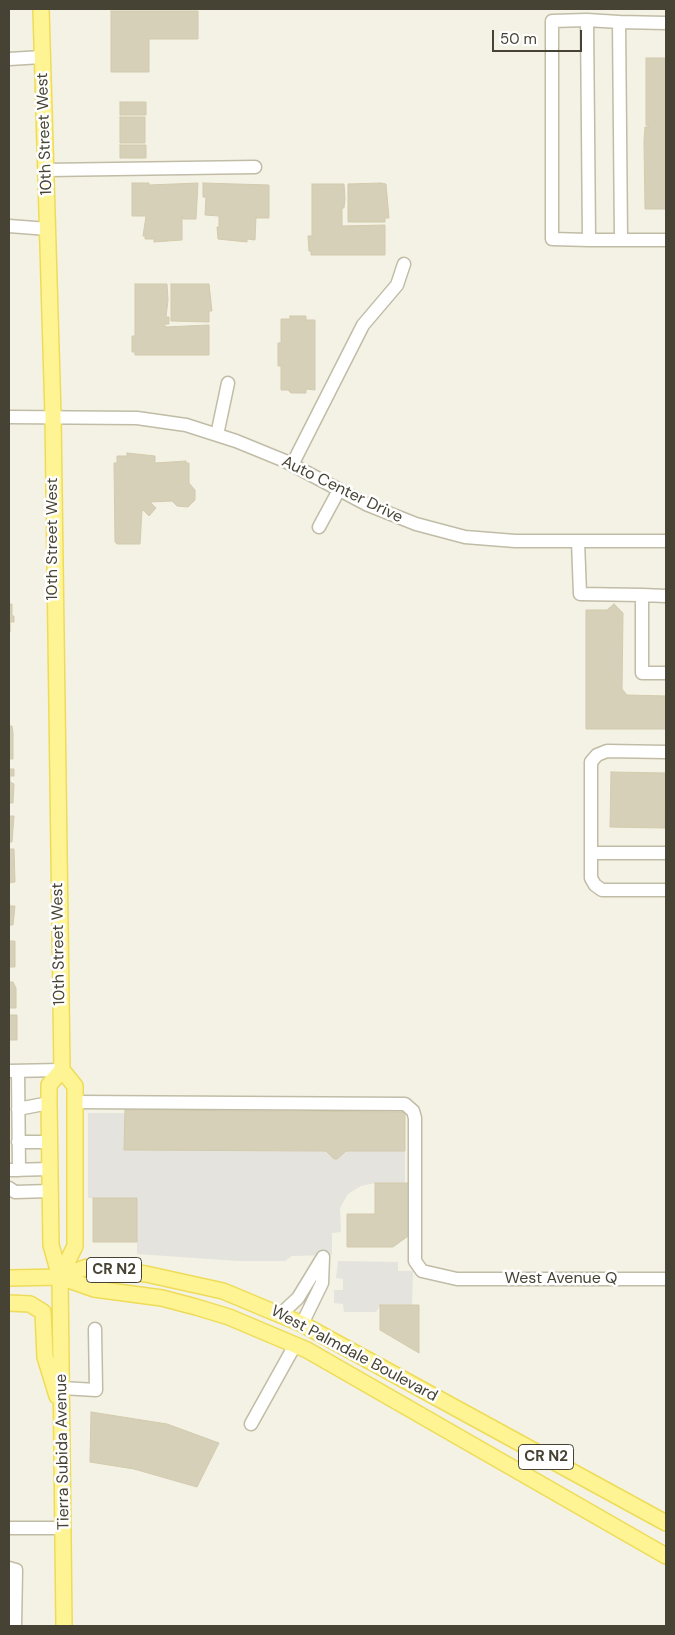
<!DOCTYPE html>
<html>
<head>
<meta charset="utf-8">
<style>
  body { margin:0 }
  #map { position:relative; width:675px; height:1635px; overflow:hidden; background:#f4f2e5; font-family:"DM Sans",sans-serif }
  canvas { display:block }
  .frame { position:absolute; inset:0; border:10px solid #474334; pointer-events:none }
  .scale { position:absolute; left:492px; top:30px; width:90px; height:22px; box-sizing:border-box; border:2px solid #474334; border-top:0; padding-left:6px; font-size:15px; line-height:18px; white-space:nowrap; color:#474334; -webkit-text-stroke:4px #fff; paint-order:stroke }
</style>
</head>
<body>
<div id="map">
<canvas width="675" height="1635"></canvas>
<div class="frame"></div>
<div class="scale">50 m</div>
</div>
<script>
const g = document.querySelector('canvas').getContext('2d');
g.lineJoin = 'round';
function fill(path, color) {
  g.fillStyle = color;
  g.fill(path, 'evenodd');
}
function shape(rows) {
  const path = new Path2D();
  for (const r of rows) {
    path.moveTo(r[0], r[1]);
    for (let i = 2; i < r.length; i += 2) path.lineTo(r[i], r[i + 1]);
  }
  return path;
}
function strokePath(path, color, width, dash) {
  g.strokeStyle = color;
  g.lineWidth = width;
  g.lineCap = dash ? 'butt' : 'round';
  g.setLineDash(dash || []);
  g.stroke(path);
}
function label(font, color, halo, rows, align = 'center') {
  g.font = font + ' "DM Sans",sans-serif';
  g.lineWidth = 5;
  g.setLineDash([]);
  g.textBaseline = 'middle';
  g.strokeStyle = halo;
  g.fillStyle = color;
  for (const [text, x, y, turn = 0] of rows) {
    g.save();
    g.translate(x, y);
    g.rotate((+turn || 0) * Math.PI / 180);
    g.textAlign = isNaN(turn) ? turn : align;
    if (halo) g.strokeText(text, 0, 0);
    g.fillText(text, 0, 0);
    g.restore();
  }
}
const parking = shape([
  [88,1113,125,1113,125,1150,326,1151,334,1159,346,1151,405,1151,405,1183,375,1183,361,1186,348,1194,340,1208,341,1232,332,1233,332,1255,292,1256,285,1261,238,1261,137,1254,137,1198,88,1198],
  [338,1261,398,1262,398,1271,413,1271,412,1305,381,1305,376,1312,344,1312,343,1304,334,1303,334,1290,343,1290,343,1279,336,1278]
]);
const building = shape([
  [111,11,198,11,198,39,149,39,149,72,111,72,111,11],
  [646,58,666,58,666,209,645,209,644,141,645,127,649,127,646,125,646,58],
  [120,102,146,102,146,115,120,115,120,102],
  [120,117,145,117,145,143,120,143,120,117],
  [120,145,146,145,146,158,120,158,120,145],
  [132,183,149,183,149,185,198,183,196,219,183,219,182,216,182,240,154,242,154,239,145,239,145,236,143,236,146,216,132,216,132,183],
  [203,183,269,185,269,218,256,218,256,216,255,240,247,239,247,242,218,239,217,227,219,227,219,216,205,215,206,197,203,197,203,183],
  [381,183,386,184,389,218,385,218,385,222,348,222,348,184,381,183],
  [312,184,344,184,345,199,344,208,342,208,342,226,385,225,385,255,311,255,311,251,309,251,308,236,312,236,312,184],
  [135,284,167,284,168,300,166,317,169,317,169,324,165,324,165,327,209,325,209,355,135,355,135,352,132,352,132,336,135,336,135,284],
  [171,284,209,284,212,311,209,311,209,322,171,321,171,284],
  [290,316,306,316,306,320,315,320,315,390,306,389,306,393,291,393,288,390,281,390,281,366,278,366,278,343,281,343,281,319,290,319,290,316],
  [127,453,155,456,155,463,186,461,186,463,189,463,189,483,195,490,195,500,188,507,177,506,172,501,150,502,156,508,149,516,143,510,142,511,140,544,117,544,115,542,114,463,117,463,117,456,127,456,127,453],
  [9,604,12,604,12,616,14,616,14,622,10,622,10,632,9,604],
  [614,604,623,613,622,689,627,695,666,696,666,729,586,729,586,610,607,610,614,604],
  [9,726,12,726,13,733,13,759,9,759,9,726],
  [9,769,14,769,14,776,10,776,10,782,14,784,13,803,9,803,9,769],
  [611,772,666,773,665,828,610,827,611,772],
  [9,816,14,816,12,842,9,842,9,816],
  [9,849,14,849,15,882,9,883,9,849],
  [9,899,10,906,15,906,13,925,9,925,9,899],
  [9,941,15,941,15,967,9,967,9,941],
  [9,982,13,982,16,988,16,1008,9,1008,9,982],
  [9,1015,17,1015,17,1040,9,1040,9,1015],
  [125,1110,405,1112,405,1151,346,1151,337,1159,334,1159,326,1151,124,1150,125,1110],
  [375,1183,410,1183,411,1234,393,1247,347,1247,347,1214,375,1214,375,1183],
  [93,1198,137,1198,137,1242,93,1242,93,1198],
  [380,1305,419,1305,419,1353,380,1330,380,1305],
  [91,1412,167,1424,219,1443,197,1487,134,1469,90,1462,91,1412]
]);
const minor = shape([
  [587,20,589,240,552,239,552,21,587,20],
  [587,20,619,22],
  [666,23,619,22,621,240,666,240],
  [9,59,42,57],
  [46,170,255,167],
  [9,226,48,229],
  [589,240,621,240],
  [9,417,137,418,186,425,236,441,285,461,368,505,416,524,465,537,515,541,666,541],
  [217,435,228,383],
  [292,465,363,325,397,285,404,264],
  [319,527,339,490],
  [578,541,580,594,642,595,642,673,666,673],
  [642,595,666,596],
  [666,752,607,751,597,755,591,762,591,878,595,885,602,890,666,890],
  [591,853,666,853],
  [9,1071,62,1070],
  [18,1071,19,1170],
  [75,1102,405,1104,413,1111,415,1118,415,1261,422,1271,457,1279,666,1279],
  [18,1109,49,1103],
  [18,1142,49,1142],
  [9,1170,50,1169],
  [9,1188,15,1192,50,1191],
  [282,1313,298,1298,323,1257],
  [302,1324,322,1283,323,1257],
  [62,1388,96,1390,95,1329],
  [251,1424,295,1345],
  [9,1528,63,1528],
  [9,1568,16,1570,15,1626]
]);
const major = shape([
  [41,9,53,416,62,1070,75,1086,75,1246,60,1277],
  [62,1070,49,1085,49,1103,51,1245,60,1277,64,1626],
  [60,1277,94,1289,162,1298,196,1307,229,1317,307,1350,666,1556],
  [9,1278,60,1277,87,1267,146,1274,223,1291,302,1324,666,1523],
  [9,1303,30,1304,43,1312,45,1357,57,1396]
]);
const shields = [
  [114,1270,55],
  [546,1457,55]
];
const shieldNames = [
  ["CR N2",114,1270],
  ["CR N2",546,1457]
];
const streetNames = [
  ["10th Street West",45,134,-92],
  ["Auto Center Drive",342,490,26],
  ["10th Street West",53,539,-90],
  ["10th Street West",59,944,-91],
  ["West Avenue Q",561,1279],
  ["West Palmdale Boulevard",354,1354,28],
  ["Tierra Subida Avenue",63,1452,-91]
];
fill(parking, '#e4e3dd');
fill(building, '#d7d0b9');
strokePath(building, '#d2caac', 1);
strokePath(minor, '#c0bca6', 15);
strokePath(major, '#eedc58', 18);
strokePath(minor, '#fff', 12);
strokePath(major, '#fff493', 15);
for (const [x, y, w] of shields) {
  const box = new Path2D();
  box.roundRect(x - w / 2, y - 12.5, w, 25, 4);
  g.fillStyle = '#fff';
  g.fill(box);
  strokePath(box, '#474334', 1);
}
label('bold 15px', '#474334', null, shieldNames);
label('16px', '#474334', '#fff', streetNames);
</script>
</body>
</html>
